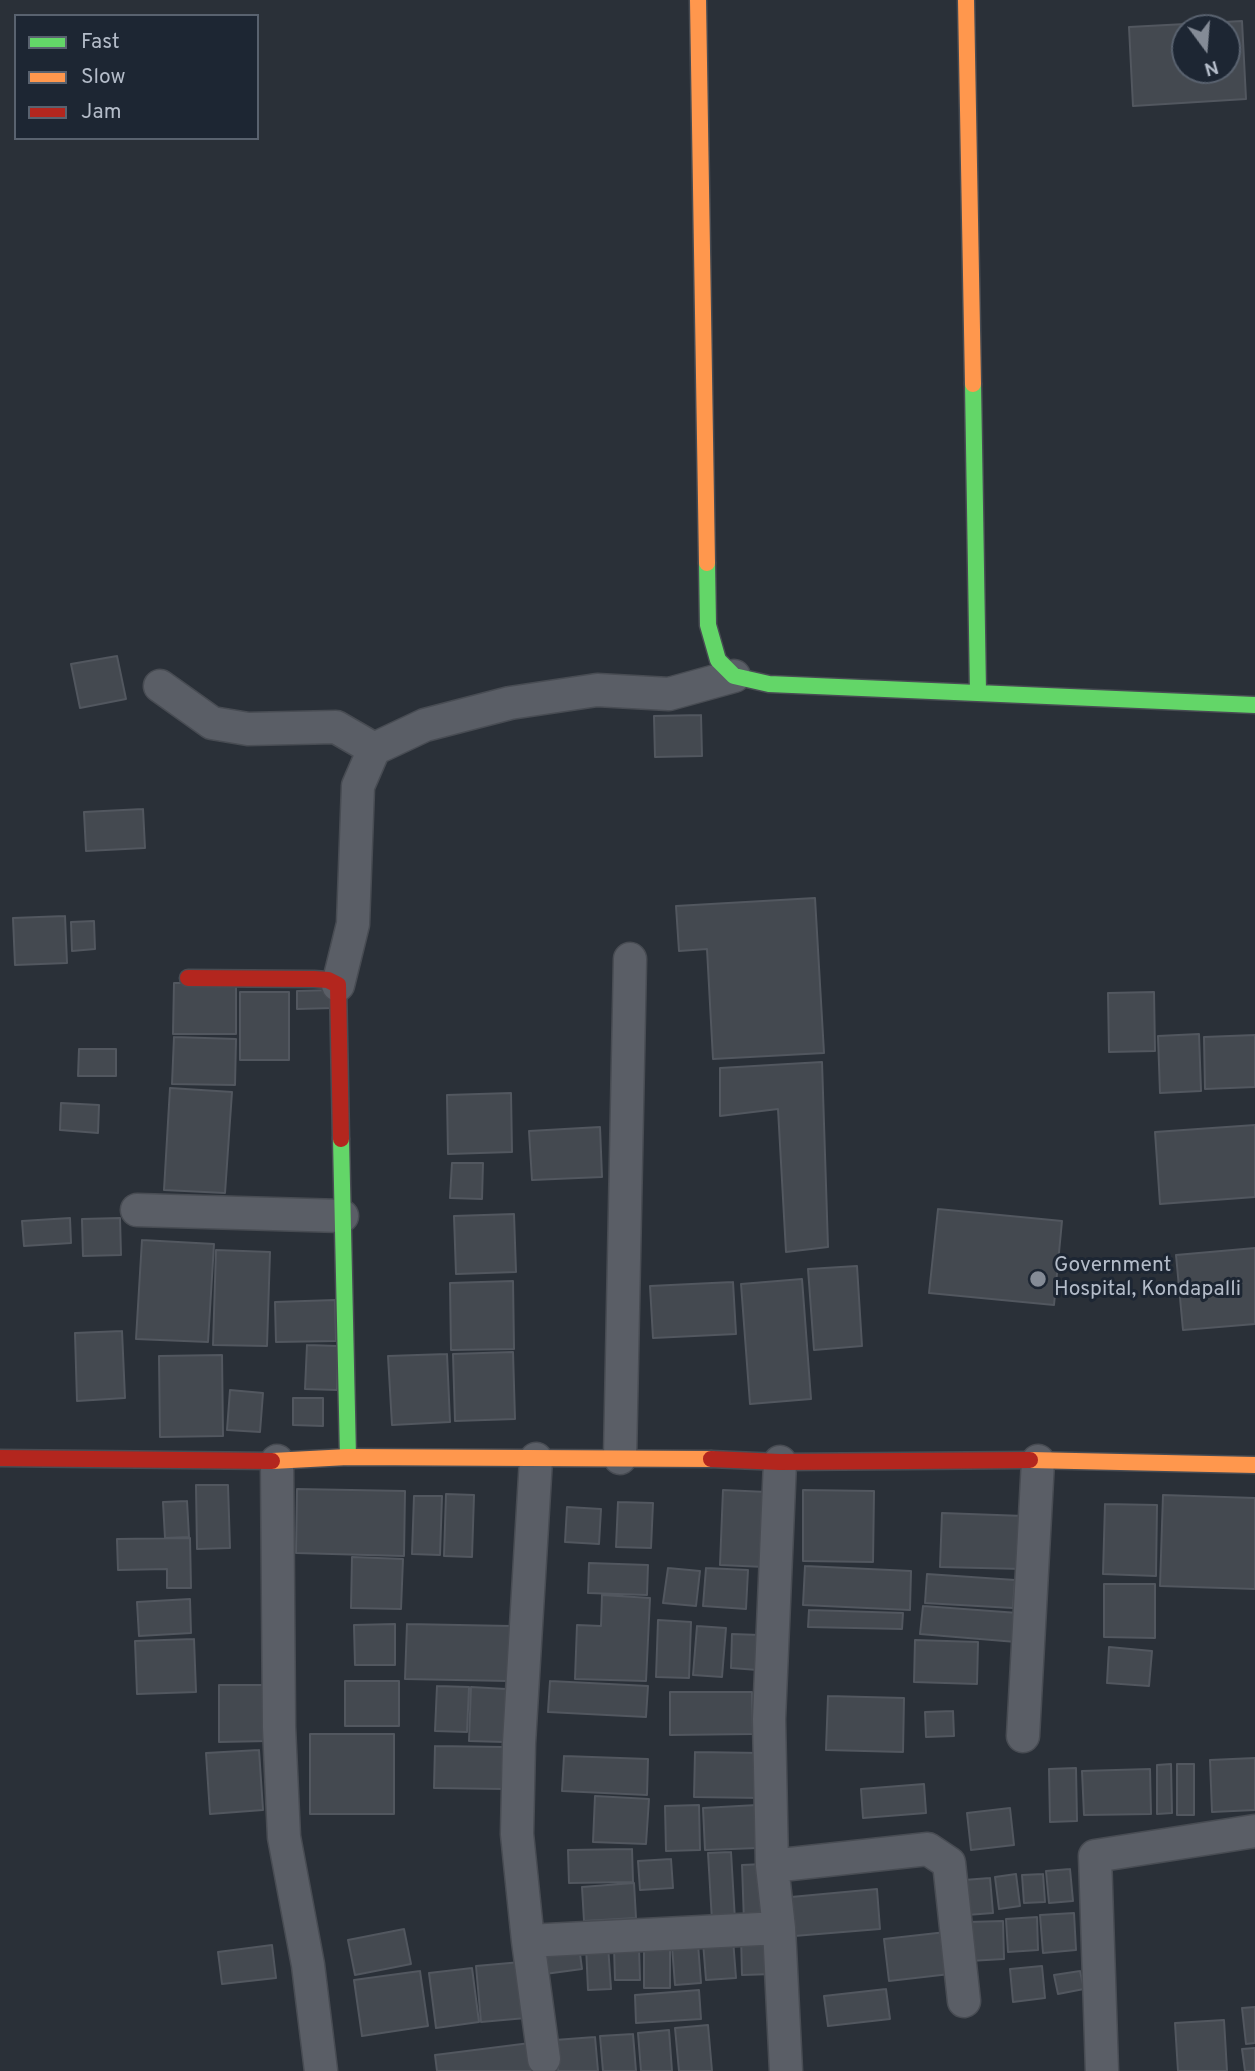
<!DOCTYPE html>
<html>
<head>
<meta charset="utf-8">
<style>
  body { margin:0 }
  #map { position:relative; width:1255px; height:2071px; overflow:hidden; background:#2a3038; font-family:Overpass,sans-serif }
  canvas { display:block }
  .legend { position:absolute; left:14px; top:14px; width:245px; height:126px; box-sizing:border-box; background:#1d2633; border:2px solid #59626f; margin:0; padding:9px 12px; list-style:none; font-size:21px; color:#b4bcc9 }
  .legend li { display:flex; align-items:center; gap:14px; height:35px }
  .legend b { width:35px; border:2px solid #59626f }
  .north { position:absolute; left:1171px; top:14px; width:70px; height:70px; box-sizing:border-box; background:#1d2633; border:2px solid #59626f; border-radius:50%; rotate:164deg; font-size:19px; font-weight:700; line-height:28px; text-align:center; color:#b4bcc9 }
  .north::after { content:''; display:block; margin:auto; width:24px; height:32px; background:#848b96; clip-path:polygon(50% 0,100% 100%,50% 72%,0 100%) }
</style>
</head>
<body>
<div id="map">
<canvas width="1255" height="2071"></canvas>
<ul class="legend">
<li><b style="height:9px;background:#63d668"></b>Fast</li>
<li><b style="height:9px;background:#ff974d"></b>Slow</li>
<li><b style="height:9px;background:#b3261e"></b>Jam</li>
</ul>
<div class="north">N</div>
</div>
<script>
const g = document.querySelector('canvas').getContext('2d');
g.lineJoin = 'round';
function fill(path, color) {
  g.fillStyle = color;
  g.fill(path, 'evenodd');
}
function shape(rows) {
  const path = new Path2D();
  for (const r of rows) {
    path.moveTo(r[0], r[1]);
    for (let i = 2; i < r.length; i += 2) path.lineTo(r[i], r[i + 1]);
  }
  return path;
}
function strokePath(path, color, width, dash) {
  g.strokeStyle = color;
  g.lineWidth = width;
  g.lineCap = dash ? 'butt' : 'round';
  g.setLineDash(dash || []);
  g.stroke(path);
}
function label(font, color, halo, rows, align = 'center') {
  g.font = font + ' Overpass,sans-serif';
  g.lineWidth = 6;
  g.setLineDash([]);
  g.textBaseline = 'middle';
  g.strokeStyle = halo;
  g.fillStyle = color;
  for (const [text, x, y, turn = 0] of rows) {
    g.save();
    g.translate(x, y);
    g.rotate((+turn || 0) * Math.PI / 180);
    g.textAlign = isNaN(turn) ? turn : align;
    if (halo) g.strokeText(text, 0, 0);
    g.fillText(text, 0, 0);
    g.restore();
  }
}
const building = shape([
  [1242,21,1246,99,1133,106,1129,27,1242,21],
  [1185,28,1227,28,1227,70,1185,70,1185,28],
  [117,656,126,699,80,708,71,664,117,656],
  [701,715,702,756,655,757,654,716,701,715],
  [143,809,145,848,86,851,84,812,143,809],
  [815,898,824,1053,713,1059,707,949,679,951,676,906,815,898],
  [65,916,67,963,15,965,13,918,65,916],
  [94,921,95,949,72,951,71,922,94,921],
  [174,983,236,983,236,1034,173,1034,174,983],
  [333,990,334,1008,297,1009,297,991,333,990],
  [240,992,289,992,289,1060,240,1060,240,992],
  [1154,992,1155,1051,1109,1052,1108,993,1154,992],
  [1199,1034,1201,1091,1160,1093,1158,1036,1199,1034],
  [1255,1035,1255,1087,1205,1089,1204,1037,1255,1035],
  [174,1037,236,1039,235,1085,172,1084,174,1037],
  [79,1049,116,1049,116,1076,78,1076,79,1049],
  [822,1062,828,1247,786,1252,778,1109,720,1116,720,1068,822,1062],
  [170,1088,232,1092,225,1193,164,1190,170,1088],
  [511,1093,512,1152,448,1154,447,1095,511,1093],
  [61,1103,99,1105,98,1133,60,1130,61,1103],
  [1255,1125,1255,1197,1160,1204,1155,1132,1255,1125],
  [600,1127,602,1177,532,1180,529,1131,600,1127],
  [452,1163,483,1163,482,1199,450,1198,452,1163],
  [938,1209,1062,1221,1054,1305,929,1293,938,1209],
  [514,1214,516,1272,456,1274,454,1216,514,1214],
  [70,1218,71,1243,24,1246,22,1221,70,1218],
  [120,1218,121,1255,83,1256,82,1219,120,1218],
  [142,1240,214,1244,208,1342,136,1339,142,1240],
  [1255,1248,1255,1324,1183,1330,1176,1255,1255,1248],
  [216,1250,270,1252,267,1346,213,1345,216,1250],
  [857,1266,862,1346,814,1350,808,1269,857,1266],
  [802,1279,811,1399,750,1404,741,1284,802,1279],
  [513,1281,514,1349,451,1350,450,1283,513,1281],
  [733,1282,736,1334,653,1338,650,1286,733,1282],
  [335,1300,336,1341,276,1342,275,1302,335,1300],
  [122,1331,125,1398,77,1401,75,1333,122,1331],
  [307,1345,338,1346,337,1390,305,1389,307,1345],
  [513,1352,515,1419,455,1421,453,1354,513,1352],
  [447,1354,450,1422,392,1425,388,1356,447,1354],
  [222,1355,223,1436,160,1437,159,1356,222,1355],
  [230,1390,263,1393,260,1432,227,1430,230,1390],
  [293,1398,323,1398,323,1426,293,1425,293,1398],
  [196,1485,228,1485,230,1548,197,1549,196,1485],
  [297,1489,405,1491,404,1556,296,1553,297,1489],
  [723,1490,767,1492,765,1567,720,1565,723,1490],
  [803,1490,874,1491,873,1562,803,1561,803,1490],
  [446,1494,474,1495,472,1557,444,1556,446,1494],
  [1163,1495,1255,1498,1255,1589,1160,1586,1163,1495],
  [414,1496,442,1496,440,1555,412,1554,414,1496],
  [187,1501,189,1537,165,1538,163,1502,187,1501],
  [618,1502,653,1503,651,1548,616,1547,618,1502],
  [1105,1504,1157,1505,1156,1576,1103,1574,1105,1504],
  [567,1507,601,1509,599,1544,565,1542,567,1507],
  [942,1513,1024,1516,1023,1569,940,1567,942,1513],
  [190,1538,191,1588,167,1588,167,1569,118,1570,117,1539,190,1538],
  [352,1557,403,1559,401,1609,351,1608,352,1557],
  [589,1563,648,1565,647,1595,588,1593,589,1563],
  [805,1566,911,1571,910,1610,803,1605,805,1566],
  [668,1568,700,1571,696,1606,663,1603,668,1568],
  [706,1568,748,1570,746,1609,703,1606,706,1568],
  [927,1574,1015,1580,1013,1608,925,1603,927,1574],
  [1104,1584,1155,1584,1155,1638,1104,1637,1104,1584],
  [602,1595,650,1598,646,1681,575,1679,577,1625,601,1626,602,1595],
  [190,1599,191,1633,139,1636,137,1602,190,1599],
  [923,1606,1018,1613,1016,1642,920,1634,923,1606],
  [809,1610,903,1613,902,1629,808,1627,809,1610],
  [658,1620,691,1622,689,1678,656,1677,658,1620],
  [395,1624,395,1665,355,1665,354,1625,395,1624],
  [407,1624,511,1626,509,1681,405,1679,407,1624],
  [697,1626,726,1628,722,1677,693,1675,697,1626],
  [732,1634,760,1635,758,1670,731,1668,732,1634],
  [194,1639,196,1692,137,1694,135,1641,194,1639],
  [915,1640,978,1642,977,1684,914,1682,915,1640],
  [1109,1647,1152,1651,1149,1686,1107,1683,1109,1647],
  [345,1681,399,1681,399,1726,345,1726,345,1681],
  [550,1681,648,1686,646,1717,548,1712,550,1681],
  [219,1685,268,1685,269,1741,219,1742,219,1685],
  [437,1686,469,1687,467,1732,435,1731,437,1686],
  [471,1687,506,1689,504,1742,469,1741,471,1687],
  [670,1692,752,1692,753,1734,670,1735,670,1692],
  [828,1696,904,1698,903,1752,826,1750,828,1696],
  [953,1711,954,1736,926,1737,925,1712,953,1711],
  [310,1734,394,1734,394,1814,310,1814,310,1734],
  [435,1746,504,1747,504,1789,434,1788,435,1746],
  [259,1750,263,1810,210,1814,206,1753,259,1750],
  [695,1752,761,1753,761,1798,694,1797,695,1752],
  [564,1756,648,1759,647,1795,562,1791,564,1756],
  [1255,1758,1255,1810,1212,1812,1210,1760,1255,1758],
  [1171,1764,1172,1813,1157,1814,1157,1765,1171,1764],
  [1177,1764,1194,1764,1194,1815,1177,1815,1177,1764],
  [1076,1768,1077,1821,1050,1822,1049,1769,1076,1768],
  [1150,1769,1151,1814,1084,1815,1082,1771,1150,1769],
  [924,1784,926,1813,863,1818,861,1789,924,1784],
  [595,1796,649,1799,646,1844,593,1842,595,1796],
  [699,1805,700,1850,666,1851,665,1806,699,1805],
  [757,1805,758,1848,705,1850,703,1808,757,1805],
  [1010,1808,1014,1845,971,1850,967,1813,1010,1808],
  [632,1849,633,1882,569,1883,568,1850,632,1849],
  [731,1852,735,1920,712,1921,708,1853,731,1852],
  [671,1859,673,1888,640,1890,638,1861,671,1859],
  [764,1864,766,1921,744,1922,742,1865,764,1864],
  [1070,1869,1073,1901,1049,1903,1046,1871,1070,1869],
  [1016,1874,1020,1906,999,1909,995,1877,1016,1874],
  [1043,1874,1045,1902,1024,1903,1022,1875,1043,1874],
  [990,1878,993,1913,967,1915,964,1880,990,1878],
  [634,1883,636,1918,584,1921,582,1887,634,1883],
  [877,1889,880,1929,794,1936,791,1897,877,1889],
  [1074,1913,1076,1950,1043,1953,1040,1915,1074,1913],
  [1037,1917,1038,1950,1008,1952,1006,1919,1037,1917],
  [1003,1921,1004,1959,969,1961,968,1922,1003,1921],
  [404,1929,411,1964,355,1975,348,1940,404,1929],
  [946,1932,950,1974,889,1981,884,1939,946,1932],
  [773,1935,774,1974,742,1975,741,1936,773,1935],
  [733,1939,736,1978,706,1980,703,1942,733,1939],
  [698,1944,701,1983,675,1985,672,1946,698,1944],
  [272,1945,276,1978,222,1984,218,1952,272,1945],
  [608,1945,611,1989,588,1990,586,1946,608,1945],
  [579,1946,582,1969,545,1974,542,1951,579,1946],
  [644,1946,670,1946,670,1988,644,1988,644,1946],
  [614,1947,639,1947,640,1980,615,1980,614,1947],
  [521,1962,526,2018,481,2022,476,1966,521,1962],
  [1042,1966,1045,1998,1013,2002,1010,1969,1042,1966],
  [472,1968,479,2022,436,2028,429,1973,472,1968],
  [420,1971,428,2026,362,2036,354,1980,420,1971],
  [1080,1971,1084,1989,1058,1994,1054,1975,1080,1971],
  [886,1989,890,2019,828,2026,824,1996,886,1989],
  [699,1990,701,2019,636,2023,635,1995,699,1990],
  [1255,2007,1255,2043,1246,2044,1242,2008,1255,2007],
  [1224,2020,1227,2071,1178,2071,1175,2023,1224,2020],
  [708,2025,712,2071,679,2071,675,2028,708,2025],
  [669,2030,672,2071,641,2071,638,2033,669,2030],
  [633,2034,636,2071,603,2071,600,2036,633,2034],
  [595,2037,598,2071,558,2071,555,2040,595,2037],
  [530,2043,534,2071,437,2071,435,2055,530,2043],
  [1255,2048,1255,2071,1245,2071,1242,2049,1255,2048]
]);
const street = shape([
  [160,686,212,723,248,729,336,727,374,749],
  [338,985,353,924,358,786,374,749,425,725,510,703,597,690,669,694,734,676],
  [137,1210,342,1216],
  [620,1458,630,959],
  [536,1459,519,1743,517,1834,528,1941,544,2059],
  [277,1461,279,1727,284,1837,308,1965,321,2071],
  [780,1462,769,1719,772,1866,779,1928,786,2071],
  [1023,1736,1038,1461],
  [772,1866,928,1849,949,1863,964,2001],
  [528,1941,779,1928],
  [1102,2071,1095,1856,1255,1831]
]);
const fast = shape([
  [973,384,978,692],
  [707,563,708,625,718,660,734,676,769,684,1255,705],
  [341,1139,348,1457]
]);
const slow = shape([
  [698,0,707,563],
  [966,0,973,384],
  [1030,1460,1255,1465],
  [272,1461,348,1457,711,1459]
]);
const jam = shape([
  [188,978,314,979,328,980,338,985,341,1139],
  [0,1458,272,1461],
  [711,1459,780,1462,1030,1460]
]);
const markers = [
  [1038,1279,9,"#848b96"]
];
const poiNames = [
  ["Government",1054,1267],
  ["Hospital, Kondapalli",1054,1291]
];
fill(building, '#444950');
strokePath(building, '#52575f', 2);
strokePath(street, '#484c53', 35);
strokePath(fast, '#484c53', 19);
strokePath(slow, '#484c53', 19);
strokePath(jam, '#484c53', 19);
strokePath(street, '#5a5e66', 32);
strokePath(fast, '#63d668', 16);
strokePath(slow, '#ff974d', 16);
strokePath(jam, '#b3261e', 16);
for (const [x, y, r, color] of markers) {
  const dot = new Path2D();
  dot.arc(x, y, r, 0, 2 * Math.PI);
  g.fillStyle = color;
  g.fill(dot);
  strokePath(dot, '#1d2633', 2.5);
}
label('21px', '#b4bcc9', '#1d2633', poiNames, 'left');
</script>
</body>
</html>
